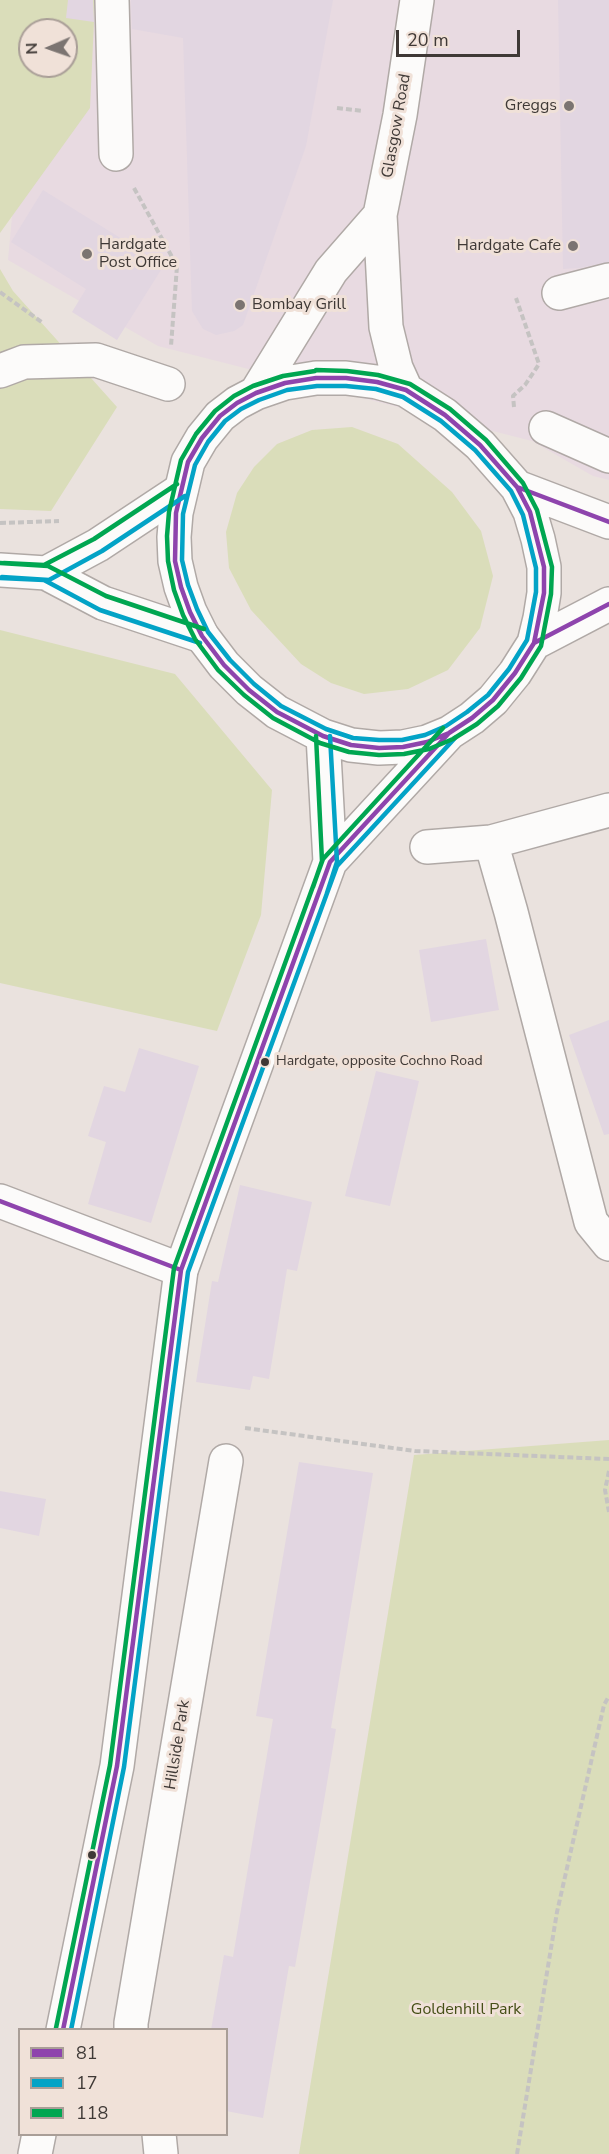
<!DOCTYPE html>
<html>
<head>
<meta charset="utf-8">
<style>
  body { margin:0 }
  #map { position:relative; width:609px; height:2154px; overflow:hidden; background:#eae2de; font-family:"Nunito Sans",sans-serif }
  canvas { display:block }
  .legend { position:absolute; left:18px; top:2028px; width:210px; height:108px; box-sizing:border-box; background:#f0e1d8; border:2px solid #a99e97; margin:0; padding:8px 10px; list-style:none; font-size:18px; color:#3f3936 }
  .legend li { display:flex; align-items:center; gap:12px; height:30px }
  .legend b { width:30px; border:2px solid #a99e97 }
  .north { position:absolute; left:18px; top:18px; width:60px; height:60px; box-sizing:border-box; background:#f0e1d8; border:2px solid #a99e97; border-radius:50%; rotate:268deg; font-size:16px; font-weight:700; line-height:24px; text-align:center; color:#3f3936 }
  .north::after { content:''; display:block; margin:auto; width:21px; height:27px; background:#7b7471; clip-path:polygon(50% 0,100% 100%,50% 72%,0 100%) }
  .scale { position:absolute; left:396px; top:30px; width:124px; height:27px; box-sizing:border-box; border:3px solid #3f3936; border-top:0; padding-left:8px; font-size:18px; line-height:21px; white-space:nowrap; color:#3f3936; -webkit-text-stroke:4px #f0e1d8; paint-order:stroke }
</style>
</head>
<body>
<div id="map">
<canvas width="609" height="2154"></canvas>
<ul class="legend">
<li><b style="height:8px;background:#8e44ad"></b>81</li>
<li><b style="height:8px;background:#03a3c6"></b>17</li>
<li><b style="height:8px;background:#00a651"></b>118</li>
</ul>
<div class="north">N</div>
<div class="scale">20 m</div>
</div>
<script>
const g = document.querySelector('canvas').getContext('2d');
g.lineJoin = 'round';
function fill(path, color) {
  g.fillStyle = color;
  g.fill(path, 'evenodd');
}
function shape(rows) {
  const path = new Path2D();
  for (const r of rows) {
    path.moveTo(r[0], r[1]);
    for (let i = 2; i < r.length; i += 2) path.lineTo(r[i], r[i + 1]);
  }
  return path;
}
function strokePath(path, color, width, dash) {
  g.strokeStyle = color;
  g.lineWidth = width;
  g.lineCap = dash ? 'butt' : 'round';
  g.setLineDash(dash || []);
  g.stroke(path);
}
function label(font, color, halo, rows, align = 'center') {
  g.font = font + ' "Nunito Sans",sans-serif';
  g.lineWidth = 6;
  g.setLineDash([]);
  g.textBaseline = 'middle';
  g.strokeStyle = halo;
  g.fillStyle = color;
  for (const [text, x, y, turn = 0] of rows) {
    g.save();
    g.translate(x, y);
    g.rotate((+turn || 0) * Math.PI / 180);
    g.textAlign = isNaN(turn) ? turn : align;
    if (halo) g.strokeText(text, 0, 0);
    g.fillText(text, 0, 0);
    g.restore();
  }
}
const commercial = shape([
  [32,0,609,0,609,480,593,476,532,441,158,346,8,260],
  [30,30,66,30,66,66,30,66]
]);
const green = shape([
  [0,0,95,0,90,108,0,233],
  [30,30,66,30,66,66,30,66],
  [0,269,13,291,117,407,51,511,0,509],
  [352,427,398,444,452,492,481,531,493,576,480,628,448,670,408,689,364,694,331,683,301,664,251,610,229,568,226,532,237,493,254,467,277,444,312,430],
  [0,630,175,674,272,790,261,915,217,1031,0,983],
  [609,1440,609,2154,299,2154,414,1455]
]);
const building = shape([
  [68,0,93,0,94,22,66,18],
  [131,0,333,0,306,146,243,325,234,331,216,335,203,329,192,311,183,38,132,29],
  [558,0,609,0,609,262,579,268,563,269],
  [43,190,164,265,117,340,72,312,86,289,11,242],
  [486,939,499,1010,431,1022,419,950],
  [609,1020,609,1134,604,1135,569,1035],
  [139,1048,199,1066,151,1223,88,1204,106,1142,88,1136,104,1086,125,1092],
  [376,1071,419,1081,390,1206,345,1196],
  [240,1185,312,1202,297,1271,287,1269,269,1379,253,1376,250,1390,196,1382,212,1281,218,1282],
  [299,1462,373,1473,331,1728,336,1729,321,1819,295,1967,289,1966,263,2118,226,2111,226,2030,211,2030,224,1955,233,1957,273,1719,256,1716],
  [0,1491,46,1499,39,1536,0,1528]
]);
const path = shape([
  [337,108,363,111],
  [134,188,177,266,171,346],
  [0,292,43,323],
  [514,407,513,396,525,385,539,364,516,298],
  [0,523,59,521],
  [245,1428,415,1451,609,1459],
  [609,1471,605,1490,609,1512],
  [517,2154,557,1912,604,1705,609,1696]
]);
const minor = shape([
  [112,0,116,154],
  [559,293,609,280],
  [0,371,24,362,96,360,168,384],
  [546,428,609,456],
  [0,570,46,573,103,603,202,636],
  [46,573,98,545,181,490],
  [491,842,511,912,591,1222,609,1244],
  [427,847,491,842,609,810],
  [0,1201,181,1270],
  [131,2030,131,2023,226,1461],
  [159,2134,161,2154]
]);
const major = shape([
  [316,378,346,378,377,382,406,390,445,415,480,445,517,487,530,512,538,539,544,567,544,593,540,618,534,643,515,673,493,700,472,718,449,733,427,742,403,747,379,748,351,745,323,736,277,712,249,690,224,665,202,636,190,612,181,587,175,561,174,537,176,513,188,462,202,438,220,416,237,403,256,393,285,383,316,378],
  [406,390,396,368,386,327,380,215,400,115,417,0],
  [256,393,331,271,380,215],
  [517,487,609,522],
  [534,643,609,604],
  [323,736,330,862],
  [63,2030,117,1766,181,1270,330,862,449,733],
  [35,2154,39,2134]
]);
const bus1 = shape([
  [316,378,346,378,377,382,406,390,445,415,480,445,517,487,530,512,544,567,544,593,534,643,515,673,493,700,472,718,449,733,427,742,403,747,379,748,351,745,323,736,277,712,249,690,224,665,202,636,190,612,181,587,175,561,176,513,188,462,202,438,220,416,237,403,256,393,285,383,316,378],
  [517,487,609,522],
  [534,643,609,604],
  [0,1201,181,1270],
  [63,2030,117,1766,181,1270,330,862,449,733]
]);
const bus2 = shape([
  [317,386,346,386,376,389,403,397,441,421,475,450,511,491,523,515,536,568,536,592,527,640,509,669,488,695,467,712,446,726,425,735,402,740,379,740,353,738,326,729,281,706,254,684,230,660,208,632,197,609,188,585,182,560,183,514,195,465,208,442,225,421,241,409,259,400,287,390,317,386],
  [2,577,49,580,102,551,185,496],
  [0,578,44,580,100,610,200,643],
  [327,893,337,862,330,736],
  [71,2030,124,1767,188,1272,337,866,455,738]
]);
const bus3 = shape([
  [315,371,283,376,253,386,234,396,215,411,196,434,181,460,169,512,167,536,168,561,174,590,183,615,195,639,218,670,244,695,273,718,320,743,349,752,379,755,404,754,429,749,453,739,477,724,498,706,521,678,541,646,551,594,552,567,537,510,523,483,486,440,450,409,410,384,378,375,347,371,316,370],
  [0,563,48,566,106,596,204,629],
  [4,563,44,565,94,539,177,484],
  [313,887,322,861,316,736],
  [56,2028,110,1765,174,1268,323,859,443,728]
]);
const markers = [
  [569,106,6,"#7b7471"],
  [573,246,6,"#7b7471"],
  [87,254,6,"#7b7471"],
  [240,305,6,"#7b7471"],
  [265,1062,5,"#3f3936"],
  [92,1855,5,"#3f3936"]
];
const busNames = [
  ["Hardgate, opposite Cochno Road",276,1062]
];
const poiNames = [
  ["Greggs",557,106],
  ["Hardgate",99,245,"left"],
  ["Post Office",99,263,"left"],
  ["Hardgate Cafe",561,246],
  ["Bombay Grill",252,305,"left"]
];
const streetNames = [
  ["Glasgow Road",397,126,-80],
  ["Hillside Park",178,1745,-81]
];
const parkNames = [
  ["Goldenhill Park",466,2010]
];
fill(commercial, '#e8dae1');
fill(green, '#daddba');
fill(building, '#e2d6e1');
strokePath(minor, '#b0a9a6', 36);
strokePath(major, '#b0a9a6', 36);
strokePath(path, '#c5c3c2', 4, [6, 3]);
strokePath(minor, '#fcfbfa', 33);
strokePath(major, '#fcfbfa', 33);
strokePath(bus1, '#8e44ad', 4.5);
strokePath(bus2, '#03a3c6', 4.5);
strokePath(bus3, '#00a651', 4.5);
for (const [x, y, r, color] of markers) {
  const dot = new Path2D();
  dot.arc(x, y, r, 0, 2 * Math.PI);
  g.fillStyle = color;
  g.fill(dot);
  strokePath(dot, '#f0e1d8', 2);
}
label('14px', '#3f3936', '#f0e1d8', busNames, 'left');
label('16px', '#3f3936', '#f0e1d8', poiNames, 'right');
label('16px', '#3f3936', '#f0e1d8', streetNames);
label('16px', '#464f17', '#f0e1d8', parkNames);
</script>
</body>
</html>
